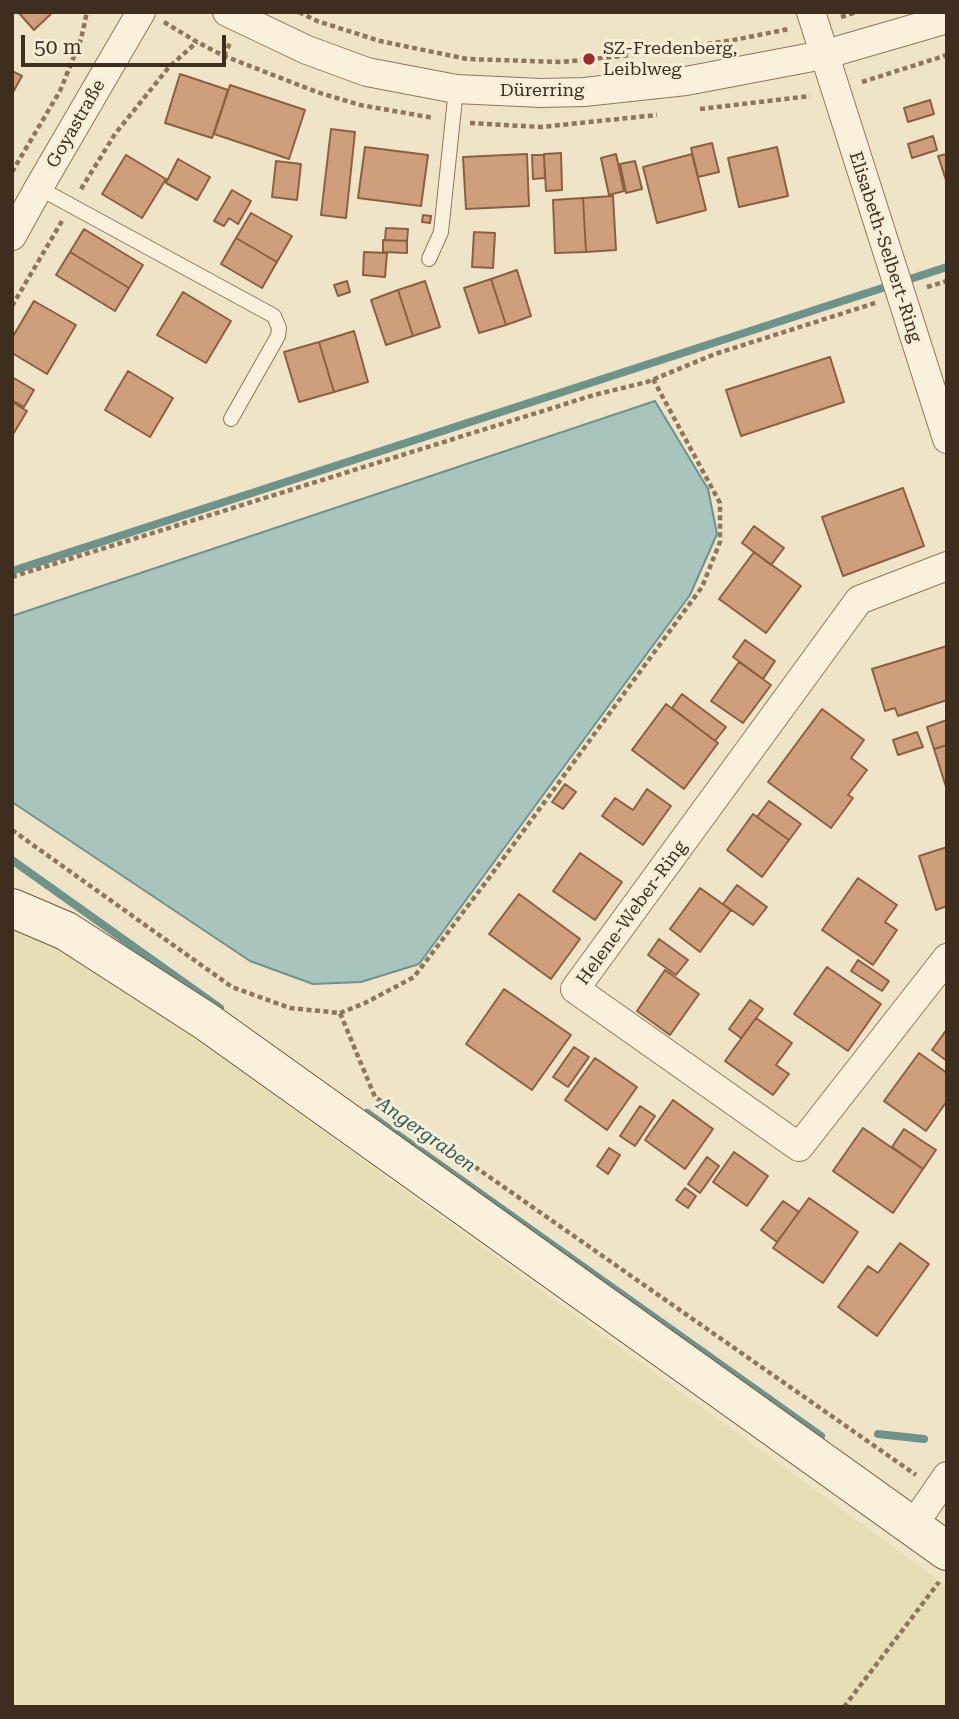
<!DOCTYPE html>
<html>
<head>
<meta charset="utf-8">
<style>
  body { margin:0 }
  #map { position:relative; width:959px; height:1719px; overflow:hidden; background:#f0e4c8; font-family:"Roboto Serif",serif }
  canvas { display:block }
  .frame { position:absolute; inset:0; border:14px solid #3d2e20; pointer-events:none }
  .scale { position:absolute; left:21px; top:35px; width:205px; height:32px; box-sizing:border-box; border:4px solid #3d2e20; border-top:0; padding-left:9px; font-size:21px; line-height:24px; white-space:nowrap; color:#3d2e20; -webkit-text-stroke:5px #f7eed8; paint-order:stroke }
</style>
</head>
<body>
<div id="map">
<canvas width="959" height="1719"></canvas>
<div class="frame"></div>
<div class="scale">50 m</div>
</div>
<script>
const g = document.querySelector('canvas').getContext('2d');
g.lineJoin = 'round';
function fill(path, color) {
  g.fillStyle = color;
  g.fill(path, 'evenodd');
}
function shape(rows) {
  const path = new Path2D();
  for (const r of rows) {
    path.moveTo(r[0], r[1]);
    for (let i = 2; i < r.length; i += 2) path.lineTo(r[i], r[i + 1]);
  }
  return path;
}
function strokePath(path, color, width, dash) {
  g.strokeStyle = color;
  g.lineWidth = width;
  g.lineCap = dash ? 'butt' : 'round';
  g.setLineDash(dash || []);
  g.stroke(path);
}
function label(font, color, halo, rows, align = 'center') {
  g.font = font + ' "Roboto Serif",serif';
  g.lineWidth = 6;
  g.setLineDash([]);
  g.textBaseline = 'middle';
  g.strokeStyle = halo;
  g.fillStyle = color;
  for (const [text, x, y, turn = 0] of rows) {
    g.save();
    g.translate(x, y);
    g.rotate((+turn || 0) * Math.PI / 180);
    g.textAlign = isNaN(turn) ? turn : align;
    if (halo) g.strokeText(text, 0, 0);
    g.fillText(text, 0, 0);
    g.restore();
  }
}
const farmland = shape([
  [12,922,46,929,947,1586,947,1707,12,1707]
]);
const water = shape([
  [655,401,708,489,717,534,690,595,419,964,361,982,313,984,250,961,12,802,12,616,655,401]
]);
const stream = shape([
  [12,571,947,267],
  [12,860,220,1008],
  [367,1113,821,1436],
  [878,1434,924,1439]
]);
const building = shape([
  [18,12,53,12,34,30,18,12],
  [12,71,22,76,12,94,12,71],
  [180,74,228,90,212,138,165,123,180,74],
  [230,85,305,110,289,159,214,134,230,85],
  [930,100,934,114,908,122,904,108,930,100],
  [331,129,355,132,346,218,321,215,331,129],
  [933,136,937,150,912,158,908,144,933,136],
  [712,143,719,172,698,177,691,148,712,143],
  [365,147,428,155,421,206,358,198,365,147],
  [777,147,788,196,739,207,728,158,777,147],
  [561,153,562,190,546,191,544,154,561,153],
  [527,154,529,206,466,209,463,157,527,154],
  [616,154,624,191,609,195,601,158,616,154],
  [692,154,706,210,657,223,643,167,692,154],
  [947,154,947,183,938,156,947,154],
  [126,155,166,179,142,218,102,194,126,155],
  [532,155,544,155,545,178,533,179,532,155],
  [178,159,210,177,197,200,166,183,178,159],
  [276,161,301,164,297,200,272,197,276,161],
  [635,161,642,189,626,193,620,164,635,161],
  [232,190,251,201,238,224,229,218,224,226,214,221,232,190],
  [613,196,616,250,586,252,583,198,613,196],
  [583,198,586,252,555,253,553,200,583,198],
  [251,213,292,236,277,262,236,238,251,213],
  [423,215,431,216,430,223,422,222,423,215],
  [386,228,408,229,407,241,385,240,386,228],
  [84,229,143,265,129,288,70,252,84,229],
  [474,232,495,233,493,268,472,267,474,232],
  [236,238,277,262,262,288,221,264,236,238],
  [383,240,407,241,407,253,383,252,383,240],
  [70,252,129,288,115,311,56,275,70,252],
  [364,252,387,253,385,277,363,275,364,252],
  [517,270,531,316,506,325,491,279,517,270],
  [491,279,506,325,479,333,464,288,491,279],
  [347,281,350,292,338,296,334,285,347,281],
  [425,281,440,327,413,336,398,290,425,281],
  [398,290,413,336,386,345,371,300,398,290],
  [183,292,231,321,206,363,157,335,183,292],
  [34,301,76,325,47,374,12,353,12,338,34,301],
  [354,331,368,382,334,392,319,342,354,331],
  [319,342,334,392,299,402,284,352,319,342],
  [830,357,844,402,741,436,726,390,830,357],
  [128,371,173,398,150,437,105,410,128,371],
  [12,377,34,390,24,407,12,400,12,377],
  [12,402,27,411,12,436,12,402],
  [903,488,924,546,843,576,822,517,903,488],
  [754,526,784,548,771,565,742,543,754,526],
  [754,552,801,586,766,633,719,599,754,552],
  [745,640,775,661,763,679,733,657,745,640],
  [947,646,947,700,898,716,895,708,885,711,872,669,947,646],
  [739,662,771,685,743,723,711,701,739,662],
  [682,694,726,727,715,741,672,708,682,694],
  [666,704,718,743,684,789,632,750,666,704],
  [822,709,864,740,851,758,867,770,848,795,853,798,831,828,768,782,822,709],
  [947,720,947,745,934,749,927,727,947,720],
  [917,732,923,747,898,755,893,740,917,732],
  [947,745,947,790,934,749,947,745],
  [565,784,576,792,563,809,552,802,565,784],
  [647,789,671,806,643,845,602,816,615,798,633,810,647,789],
  [769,801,801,824,789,840,757,817,769,801],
  [753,814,789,840,762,877,727,850,753,814],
  [947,847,947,906,936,910,919,856,947,847],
  [580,853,622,882,595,920,553,891,580,853],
  [858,878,897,905,885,922,897,930,873,965,822,930,858,878],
  [737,885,767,907,753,925,723,904,737,885],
  [700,888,731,910,700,952,670,929,700,888],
  [519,894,580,939,551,979,489,934,519,894],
  [659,939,688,960,676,975,648,955,659,939],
  [858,960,889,981,882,991,851,971,858,960],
  [827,967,881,1004,848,1051,794,1014,827,967],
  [665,970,699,994,670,1035,637,1011,665,970],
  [504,989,571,1035,532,1090,466,1044,504,989],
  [750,1000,763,1009,741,1038,729,1029,750,1000],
  [756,1018,792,1043,776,1065,789,1074,773,1095,725,1061,756,1018],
  [947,1029,947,1061,932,1050,947,1029],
  [574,1047,589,1057,568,1087,553,1077,574,1047],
  [919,1053,947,1073,947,1101,926,1131,884,1101,919,1053],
  [595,1058,637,1087,607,1130,565,1100,595,1058],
  [673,1100,713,1129,685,1169,645,1140,673,1100],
  [640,1106,655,1116,635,1146,620,1136,640,1106],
  [863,1128,923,1169,893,1213,833,1171,863,1128],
  [904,1129,936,1150,923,1169,892,1147,904,1129],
  [609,1148,620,1155,608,1174,597,1166,609,1148],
  [734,1152,768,1176,747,1206,713,1182,734,1152],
  [707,1157,719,1166,700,1193,688,1184,707,1157],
  [685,1188,696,1196,688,1208,676,1200,685,1188],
  [809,1198,858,1232,823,1283,773,1248,809,1198],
  [783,1201,799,1212,777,1242,761,1230,783,1201],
  [900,1243,929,1264,877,1336,838,1307,868,1266,878,1273,900,1243]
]);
const path = shape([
  [299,12,317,21,380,41,467,59,562,62,631,55,734,40,789,29],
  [841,17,857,12],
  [164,22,197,42,224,56,317,92,360,105,434,118],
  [224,56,231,41],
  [862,82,947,55],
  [700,109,810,96],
  [470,123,541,127,657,115],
  [12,172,60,91,81,39,87,12],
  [81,189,115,134,169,67,197,42],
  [927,287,947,281],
  [12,306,62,221],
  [12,577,594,395,647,382,715,354,875,303],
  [12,830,232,987,290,1008,340,1013,375,1097,916,1475],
  [340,1013,365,1003,414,977,486,882,702,587,720,542,720,503,653,379],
  [844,1707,939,1582]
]);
const lane = shape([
  [39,188,274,316,279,328,278,336,231,419],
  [429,259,441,232,456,89]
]);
const street = shape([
  [227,12,307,50,367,72,456,89,541,93,584,92,686,81,823,55,947,19],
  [811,12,947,439],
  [12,236,38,189,141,12],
  [947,566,859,600,575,989,799,1147,947,958],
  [912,1527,947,1476]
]);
const secondary = shape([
  [12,908,66,931,207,1022,947,1551]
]);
const markers = [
  [589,59,7,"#9e2a2b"]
];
const poiNames = [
  ["SZ-Fredenberg,",603,49],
  ["Leiblweg",603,70]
];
const streetNames = [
  ["Dürerring",542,91],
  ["Goyastraße",76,124,-60],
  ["Elisabeth-Selbert-Ring",885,247,72],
  ["Helene-Weber-Ring",632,913,-54]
];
const waterNames = [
  ["Angergraben",426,1135,35]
];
fill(farmland, '#e6deb5');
fill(water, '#a9c4bc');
strokePath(water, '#6f938a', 2);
strokePath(stream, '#6f938a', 8);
fill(building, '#cf9f7d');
strokePath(building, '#8d5f41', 2);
strokePath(lane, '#8d765c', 16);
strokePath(street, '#8d765c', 30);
strokePath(secondary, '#6f573f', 40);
strokePath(path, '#8d765c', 4.5, [5, 3.5]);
strokePath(lane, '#faf1dc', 14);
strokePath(street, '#faf1dc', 28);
strokePath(secondary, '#faf1dc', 38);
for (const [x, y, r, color] of markers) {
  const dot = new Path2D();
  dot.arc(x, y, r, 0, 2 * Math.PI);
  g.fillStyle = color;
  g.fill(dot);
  strokePath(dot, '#f7eed8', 2.5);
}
label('18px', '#3d2e20', '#f7eed8', poiNames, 'left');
label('18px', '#3d2e20', '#f7eed8', streetNames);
label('italic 19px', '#2f5d5a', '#f7eed8', waterNames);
</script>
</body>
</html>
